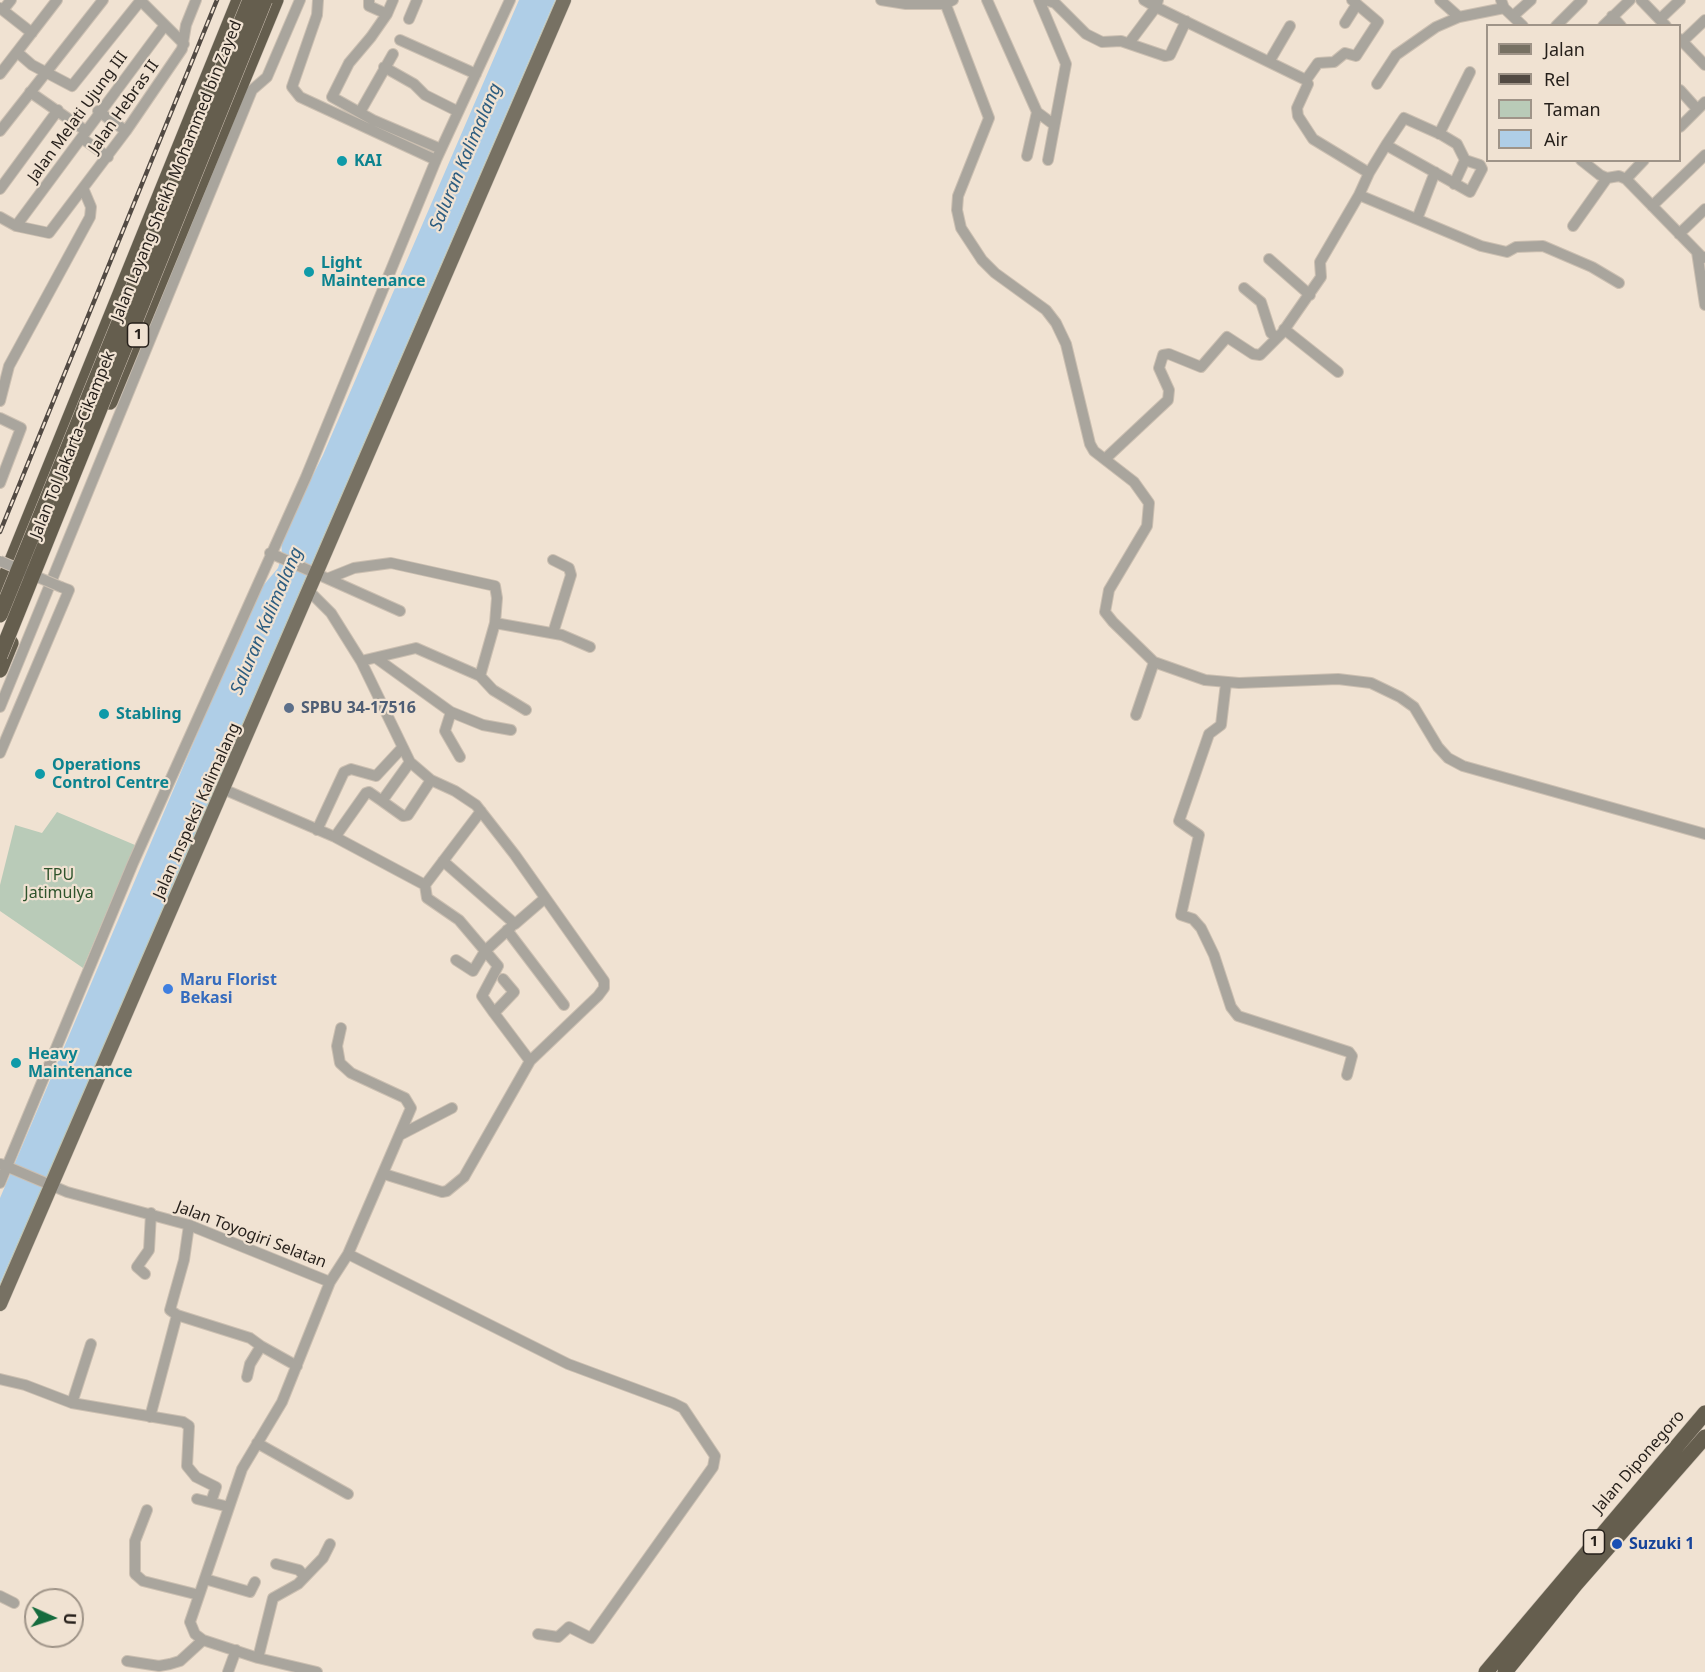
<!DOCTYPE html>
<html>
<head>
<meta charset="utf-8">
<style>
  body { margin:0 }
  #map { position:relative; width:1705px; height:1672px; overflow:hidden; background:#f0e2d2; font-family:"Noto Sans",sans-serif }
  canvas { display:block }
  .legend { position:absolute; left:1486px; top:24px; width:195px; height:138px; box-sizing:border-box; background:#f0e2d2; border:2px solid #9f9488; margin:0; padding:8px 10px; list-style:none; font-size:18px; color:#251f1a }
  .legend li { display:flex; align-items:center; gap:12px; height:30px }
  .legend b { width:30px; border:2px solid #9f9488 }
  .north { position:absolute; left:24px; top:1588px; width:60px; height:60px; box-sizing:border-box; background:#f0e2d2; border:2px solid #9f9488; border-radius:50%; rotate:93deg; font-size:16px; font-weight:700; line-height:24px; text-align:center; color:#251f1a }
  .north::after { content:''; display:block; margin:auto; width:21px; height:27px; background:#156b3d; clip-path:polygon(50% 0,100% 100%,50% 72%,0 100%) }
</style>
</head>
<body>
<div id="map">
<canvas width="1705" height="1672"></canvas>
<ul class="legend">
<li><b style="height:8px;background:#777163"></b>Jalan</li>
<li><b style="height:8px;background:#524a43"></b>Rel</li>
<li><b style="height:16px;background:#b9cbb8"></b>Taman</li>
<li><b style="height:16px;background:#afcee7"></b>Air</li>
</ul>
<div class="north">U</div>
</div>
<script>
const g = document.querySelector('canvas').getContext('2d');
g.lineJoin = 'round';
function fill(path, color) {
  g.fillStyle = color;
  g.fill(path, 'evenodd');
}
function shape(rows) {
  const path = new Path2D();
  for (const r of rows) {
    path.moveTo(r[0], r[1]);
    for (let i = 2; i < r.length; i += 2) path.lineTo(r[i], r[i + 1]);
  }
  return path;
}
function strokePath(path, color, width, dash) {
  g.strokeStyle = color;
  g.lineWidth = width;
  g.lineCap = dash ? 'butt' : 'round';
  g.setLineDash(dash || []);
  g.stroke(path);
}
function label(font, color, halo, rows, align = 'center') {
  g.font = font + ' "Noto Sans",sans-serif';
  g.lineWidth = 4.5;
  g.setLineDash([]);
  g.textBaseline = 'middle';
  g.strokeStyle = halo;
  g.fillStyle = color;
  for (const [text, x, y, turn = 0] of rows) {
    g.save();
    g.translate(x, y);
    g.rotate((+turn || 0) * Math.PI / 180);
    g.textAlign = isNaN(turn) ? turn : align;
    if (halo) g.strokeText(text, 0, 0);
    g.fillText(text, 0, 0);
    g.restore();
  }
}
const green = shape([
  [555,0,564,0,46,1187,0,1303,0,1283,43,1182],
  [57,812,135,845,83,968,0,911,0,885,15,825,42,833]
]);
const water = shape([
  [519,0,555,0,0,1283,0,1198,257,593,278,568,282,555,281,539,323,455]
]);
const minor = shape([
  [140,0,184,44],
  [318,0,317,15,292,87,300,97,436,160],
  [369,0,369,6,387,14],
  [393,0,387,14,371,37,349,63,332,97,373,120,441,149],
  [881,0,906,4,945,4,953,0],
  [944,0,989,118,958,196,957,210,961,228,982,260,995,273,1046,310,1056,323,1066,344,1090,444,1094,451,1134,482,1149,503,1147,526,1109,590,1105,612,1113,622,1154,662,1205,680,1239,683,1338,679,1371,683,1400,697,1414,707,1438,747,1448,758,1463,766,1705,834],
  [987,0,1037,112,1053,124],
  [1039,0,1066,64,1048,160],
  [1046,0,1055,3,1086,34,1102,42,1121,41,1165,56,1170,55,1186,21],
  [1158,0,1156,7,1306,80],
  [1440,0,1459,17],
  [1501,0,1504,8,1523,26],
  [1641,0,1666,26],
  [0,8,32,33],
  [3,10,11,0],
  [1513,16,1531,0],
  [1612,16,1621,26],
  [409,19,417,0],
  [1660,19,1680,0],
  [1345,23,1357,4],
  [1556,26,1582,0],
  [1603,26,1630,0],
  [1680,39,1705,65],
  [400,40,476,74],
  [1682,42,1705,20],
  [1129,43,1156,7,1144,0],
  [17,52,32,65,72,86,141,0],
  [1269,62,1290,26],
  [384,67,414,84,425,95,457,111],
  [0,74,57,0],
  [1377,84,1396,55,1436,27,1459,17,1504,8],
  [1680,90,1697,109],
  [30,92,86,131],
  [98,111,126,131],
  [360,112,393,54],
  [1680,127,1705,102],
  [0,131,103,0],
  [1439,134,1470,72],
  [83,139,108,157],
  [1386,145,1404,118,1442,135,1457,144,1465,160,1454,184],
  [1027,156,1037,112],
  [1581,160,1600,175,1607,178,1619,176,1626,179],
  [1644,160,1626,179,1703,258,1705,257],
  [1369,173,1386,145,1470,192,1482,169,1480,165,1465,160],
  [0,189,58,110],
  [1359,195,1481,246,1507,252,1516,247,1543,246,1592,267,1619,283],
  [1652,206,1705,155],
  [0,217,16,226,49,233,126,131,182,49,186,25,196,0],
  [1417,219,1435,172],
  [16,226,165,25],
  [1573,226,1607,178],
  [1679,234,1705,209],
  [1697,252,1705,305],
  [1269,259,1310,295],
  [1244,288,1261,302,1271,333,1277,338],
  [1284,329,1338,372],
  [0,401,9,366,90,217,91,207,83,188],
  [0,418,21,428,0,483],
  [1105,459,1168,400,1169,390,1159,368,1163,355,1169,354,1201,367,1227,337,1253,354,1260,355,1282,333,1321,277,1320,262,1359,195,1369,173,1313,139,1298,116,1297,108,1308,84,1306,80,1318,63,1334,62,1345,53,1356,56,1378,22,1352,0],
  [270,553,400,611],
  [329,578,354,568,391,563,495,586,497,598,495,623,480,676],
  [309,591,331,613,361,661,410,762,431,780,455,791,476,805,515,855,604,981,604,988,598,996,530,1061,464,1177,447,1191,442,1192,384,1174],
  [495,623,562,635,590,647],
  [553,633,571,575,569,568,553,560],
  [376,658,451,712,483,725,511,730],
  [361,661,416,648,480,676,493,690,526,710],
  [1226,683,1221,725,1209,734,1179,821,1199,835,1181,915,1193,919,1201,928,1214,955,1231,1007,1238,1016,1349,1052,1352,1056,1347,1075],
  [0,707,252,90,267,77,300,0],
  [451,712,445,731,460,757],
  [1136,715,1154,662],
  [0,753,69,590,61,587],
  [223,789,335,837,425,885,481,811],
  [382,801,403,816,408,815,431,780],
  [317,830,344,772,351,769,376,776,402,748],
  [335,837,366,793,369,792,382,801,410,762],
  [443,861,515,924,544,899],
  [425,885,427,898,459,920,498,966,482,996,494,1013,514,992,503,979],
  [507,930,564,1005],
  [456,960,473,971,485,951,511,927],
  [494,1013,530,1061],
  [400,1135,452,1108],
  [1,1164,67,1192,189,1225,330,1282],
  [0,1183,133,863,306,477,436,160,510,0],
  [189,1225,184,1260,170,1310,177,1315,250,1338,261,1346],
  [348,1254,568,1364,673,1403,683,1408,715,1456,713,1467,591,1638,569,1627,558,1637,538,1634],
  [145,1274,137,1267,149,1250,151,1213],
  [247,1377,250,1364,261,1346,297,1366],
  [0,1379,25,1385,72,1403,183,1422,189,1426,187,1466,196,1477,216,1487,211,1502],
  [72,1403,91,1344],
  [150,1417,177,1315],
  [257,1443,348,1494],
  [197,1499,229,1507],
  [147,1510,135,1541,135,1574,143,1581,199,1595],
  [276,1564,299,1570,304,1576],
  [205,1579,250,1592,255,1582],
  [0,1596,14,1603],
  [258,1658,273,1598,298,1584,323,1558,330,1544],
  [127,1661,159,1666,170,1664,180,1661,203,1640],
  [228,1672,236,1650],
  [317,1672,258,1658,203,1640,195,1634,190,1622,242,1469,282,1402,330,1282,348,1254,411,1108,405,1098,351,1073,340,1063,337,1046,341,1028]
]);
const major = shape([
  [0,1304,564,0]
]);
const highway = shape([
  [110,402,276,0],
  [0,590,239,0],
  [0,670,11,643],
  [1486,1672,1705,1413],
  [1505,1672,1576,1584,1705,1437]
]);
const rail = shape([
  [0,532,217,0]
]);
const minorBridge = shape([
  [0,561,61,587]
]);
const highwayBridge = shape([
  [0,615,250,0],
  [0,656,265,0]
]);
const markers = [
  [342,161,6,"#0f9aa8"],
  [309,272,6,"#0f9aa8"],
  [289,708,6,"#5c6f8a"],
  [104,714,6,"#0f9aa8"],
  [40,774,6,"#0f9aa8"],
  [168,989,6,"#3f7fe0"],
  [16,1063,6,"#0f9aa8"],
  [1617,1544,6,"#1a4fb4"]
];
const shields = [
  [138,335,21],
  [1594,1542,21]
];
const shieldNames = [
  ["1",138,335],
  ["1",1594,1542]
];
const streetNames = [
  ["Jalan Hebras II",124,107,-55],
  ["Jalan Melati Ujung III",78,117,-54],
  ["Jalan Layang Sheikh Mohammed bin Zayed",177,171,-68],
  ["Jalan Tol Jakarta–Cikampek",73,445,-68],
  ["Jalan Inspeksi Kalimalang",197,811,-66],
  ["Jalan Toyogiri Selatan",251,1235,21],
  ["Jalan Diponegoro",1639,1462,-49]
];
const cultureNames = [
  ["KAI",354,161],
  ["Light",321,263],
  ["Maintenance",321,281],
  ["Stabling",116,714],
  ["Operations",52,765],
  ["Control Centre",52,783],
  ["Heavy",28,1054],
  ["Maintenance",28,1072]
];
const serviceNames = [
  ["SPBU 34-17516",301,708]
];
const parkNames = [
  ["TPU",59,875],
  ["Jatimulya",59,893]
];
const shopNames = [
  ["Maru Florist",180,980],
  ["Bekasi",180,998]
];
const transitNames = [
  ["Suzuki 1",1629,1544]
];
const waterNames = [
  ["Saluran Kalimalang",466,157,-67],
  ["Saluran Kalimalang",267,621,-67]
];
fill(green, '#b9cbb8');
fill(water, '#afcee7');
strokePath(minor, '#cbbfb1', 12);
strokePath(major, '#cbbfb1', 15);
strokePath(highway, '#cbbfb1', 16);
strokePath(minor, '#a9a59d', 10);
strokePath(major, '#777163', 14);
strokePath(highway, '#655e4e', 15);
strokePath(rail, '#524a43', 4.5);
strokePath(rail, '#f0e2d2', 2, [7]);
strokePath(minorBridge, '#cbbfb1', 12, []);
strokePath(highwayBridge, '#cbbfb1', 16, []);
strokePath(minorBridge, '#a9a59d', 10);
strokePath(highwayBridge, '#655e4e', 15);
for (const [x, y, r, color] of markers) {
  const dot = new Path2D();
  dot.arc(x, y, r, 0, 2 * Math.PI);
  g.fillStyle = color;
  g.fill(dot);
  strokePath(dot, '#f0e2d2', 2);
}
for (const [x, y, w] of shields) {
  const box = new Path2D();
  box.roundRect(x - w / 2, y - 12, w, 24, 4.5);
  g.fillStyle = '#f0e2d2';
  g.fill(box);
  strokePath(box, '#251f1a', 1.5);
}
label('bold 15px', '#251f1a', null, shieldNames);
label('16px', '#251f1a', '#f0e2d2', streetNames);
label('bold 16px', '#0d838f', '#f0e2d2', cultureNames, 'left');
label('bold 16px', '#4e5e75', '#f0e2d2', serviceNames, 'left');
label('16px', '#2e542c', '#f0e2d2', parkNames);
label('bold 16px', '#366cbe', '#f0e2d2', shopNames, 'left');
label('bold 16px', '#164399', '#f0e2d2', transitNames, 'left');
label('italic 18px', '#2d5d80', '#f0e2d2', waterNames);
</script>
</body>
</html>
